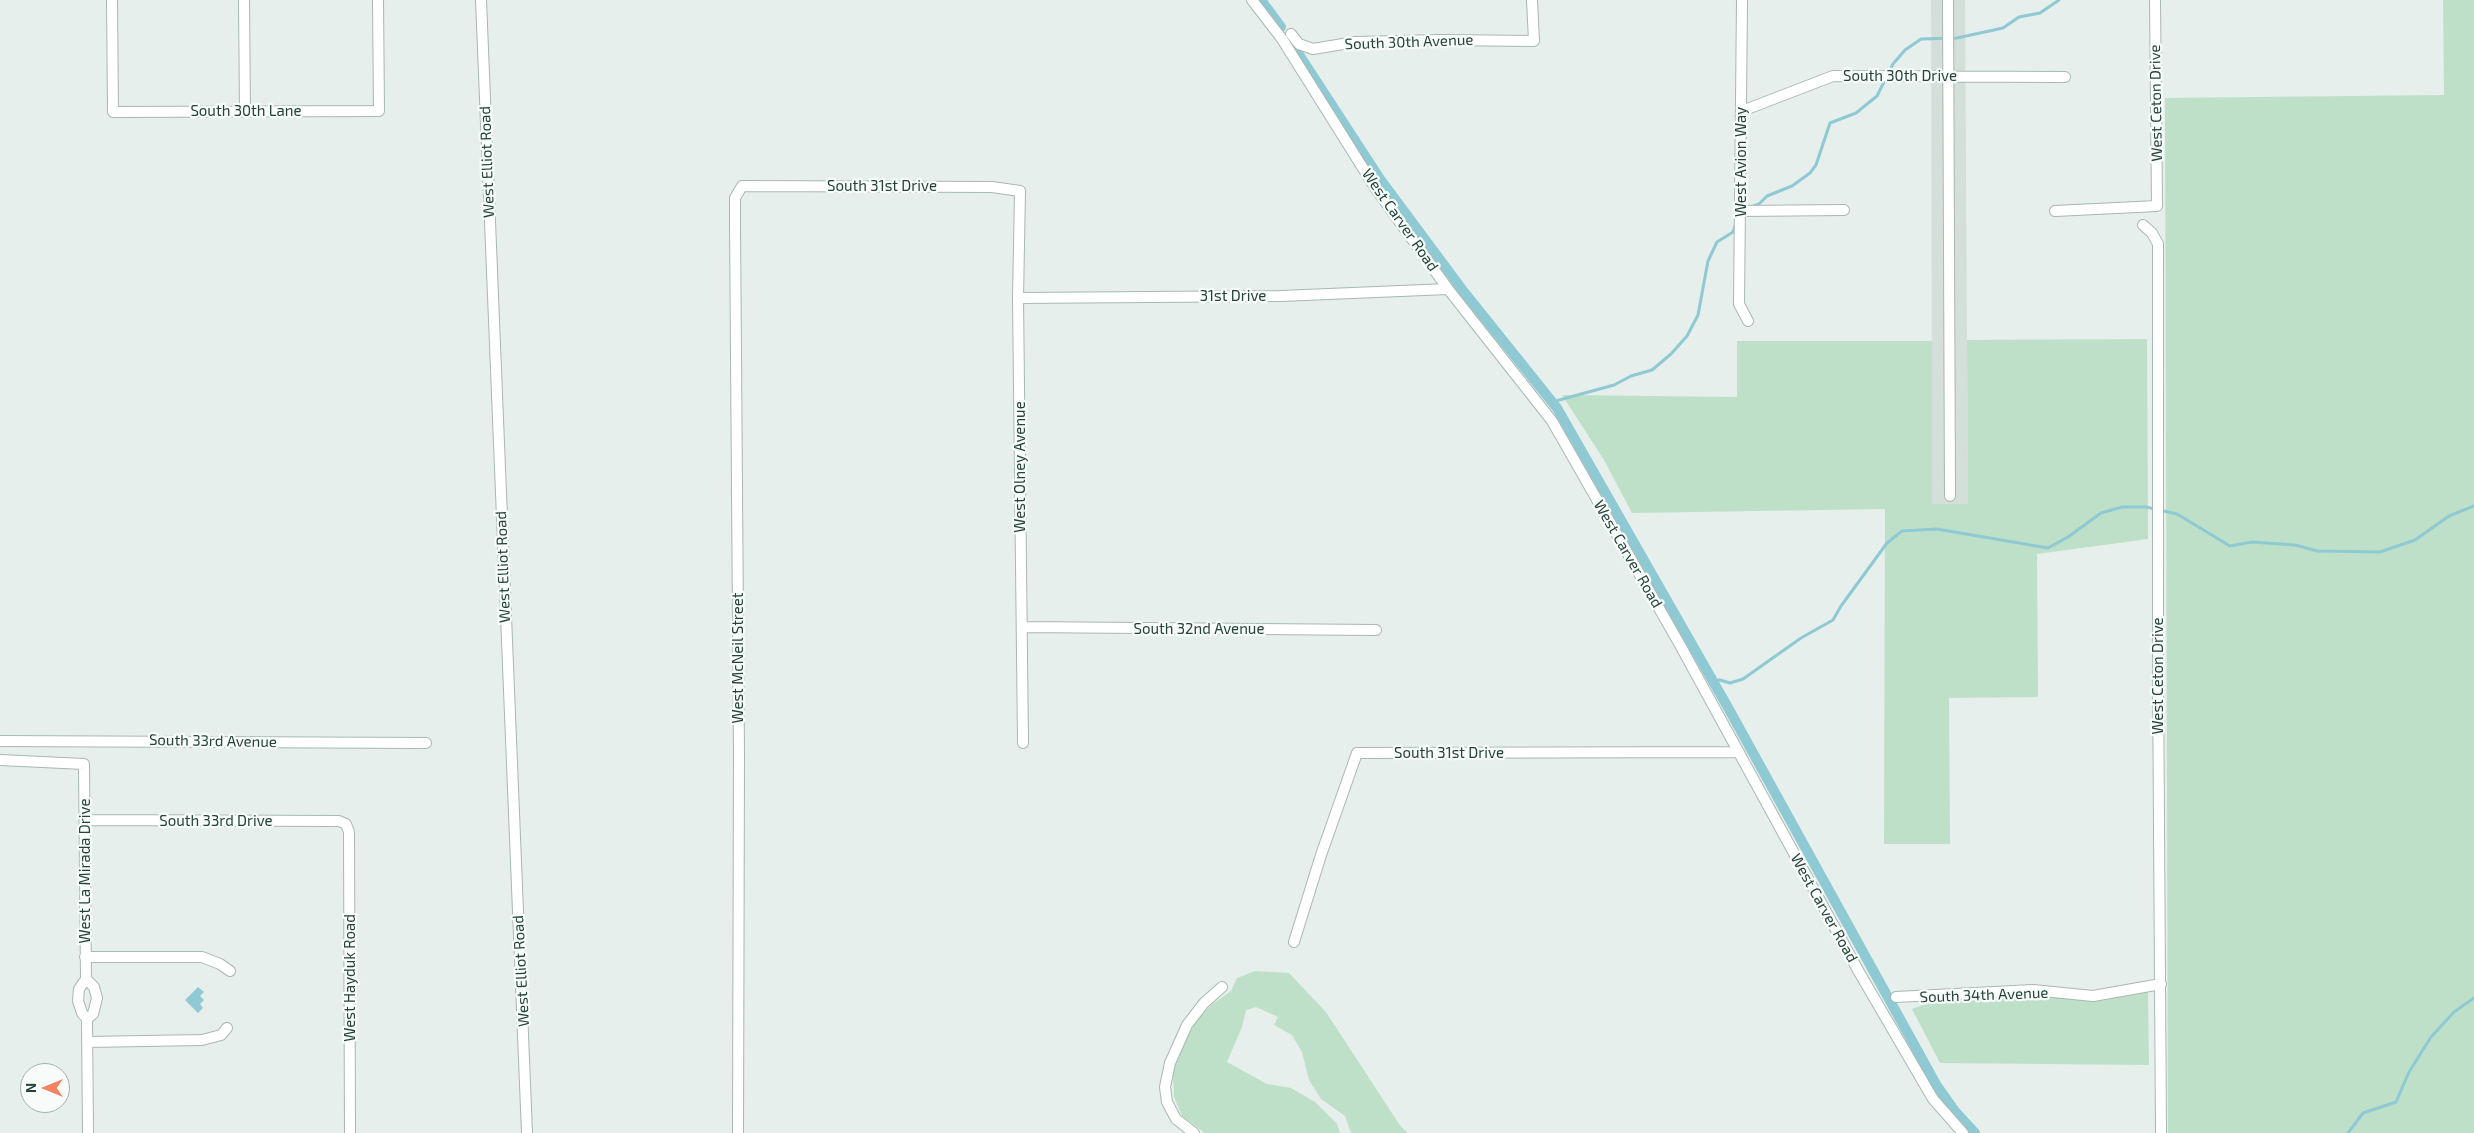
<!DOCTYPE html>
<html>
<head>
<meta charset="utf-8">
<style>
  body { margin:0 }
  #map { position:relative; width:2474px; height:1133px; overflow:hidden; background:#e6efeb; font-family:"Exo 2",sans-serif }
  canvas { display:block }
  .north { position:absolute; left:20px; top:1063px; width:50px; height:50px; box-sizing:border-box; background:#f7fbf9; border:1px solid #a3b1ad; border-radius:50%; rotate:270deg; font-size:14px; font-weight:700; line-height:20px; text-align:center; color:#24423a }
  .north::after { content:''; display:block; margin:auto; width:18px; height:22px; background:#f4845f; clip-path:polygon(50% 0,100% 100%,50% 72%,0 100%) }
</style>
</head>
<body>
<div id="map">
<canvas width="2474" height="1133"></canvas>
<div class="north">N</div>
</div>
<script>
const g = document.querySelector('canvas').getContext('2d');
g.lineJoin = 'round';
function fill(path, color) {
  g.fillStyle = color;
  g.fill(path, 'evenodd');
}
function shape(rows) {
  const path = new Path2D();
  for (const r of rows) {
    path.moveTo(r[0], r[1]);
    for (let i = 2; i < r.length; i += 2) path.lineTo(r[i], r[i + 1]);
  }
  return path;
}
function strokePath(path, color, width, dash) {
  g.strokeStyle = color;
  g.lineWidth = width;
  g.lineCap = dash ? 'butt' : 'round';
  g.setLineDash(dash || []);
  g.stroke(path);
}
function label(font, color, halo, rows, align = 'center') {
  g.font = font + ' "Exo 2",sans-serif';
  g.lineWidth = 4.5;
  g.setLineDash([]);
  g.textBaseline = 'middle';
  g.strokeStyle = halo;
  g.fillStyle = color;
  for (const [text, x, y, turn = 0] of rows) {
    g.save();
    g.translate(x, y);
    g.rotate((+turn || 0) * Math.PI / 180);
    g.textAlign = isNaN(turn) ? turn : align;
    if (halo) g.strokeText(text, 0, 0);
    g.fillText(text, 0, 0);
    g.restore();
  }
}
const built = shape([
  [1931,0,1965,0,1968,504,1932,504]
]);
const green = shape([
  [2443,0,2474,0,2474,1133,2168,1133,2165,98,2444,95],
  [2147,339,2148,539,2037,554,2038,697,1949,698,1950,844,1884,844,1885,509,1632,513,1604,460,1562,395,1737,397,1737,341,1932,341,1932,504,1968,504,1967,340],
  [1255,971,1289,973,1326,1012,1401,1127,1408,1133,1351,1133,1345,1116,1321,1099,1309,1080,1302,1052,1292,1035,1274,1025,1278,1017,1256,1007,1246,1010,1242,1027,1227,1062,1267,1084,1291,1088,1315,1102,1337,1124,1340,1133,1205,1133,1182,1116,1174,1097,1173,1073,1177,1059,1194,1024,1211,1005,1231,991,1237,978],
  [2148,991,2149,1065,1940,1063,1912,1009,1930,1002,2043,997,2095,999]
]);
const water = shape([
  [198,987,204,992,200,996,204,1000,200,1004,203,1008,198,1013,185,1000]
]);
const stream = shape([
  [1751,207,1759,204,1767,196,1792,186,1810,173,1816,165,1830,123,1856,113,1877,96,1893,64,1905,50,1921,39,1957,38,2003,28,2019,17,2040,13,2059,0],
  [1552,402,1614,385,1631,376,1652,370,1671,354,1687,336,1698,315,1708,261,1717,242,1733,232,1736,223],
  [1712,681,1720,680,1730,683,1743,679,1801,638,1833,620,1841,606,1887,543,1902,531,1937,529,2048,548,2068,537,2101,513,2122,507,2146,507,2177,514,2230,546,2252,542,2295,545,2317,551,2380,552,2415,540,2449,516,2474,506],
  [2348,1133,2363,1113,2396,1102,2409,1072,2431,1037,2454,1012,2474,998]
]);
const canal = shape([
  [1261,0,1281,27],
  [1296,50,1380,179,1464,292,1557,408,1726,704,1937,1086,1954,1110,1975,1133]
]);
const street = shape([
  [112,0,113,112,379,111,378,0],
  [244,0,245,111],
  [481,0,527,1133],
  [1252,0,1282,39,1376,189,1448,289,1552,421,1680,645,1859,972,1933,1099,1963,1133],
  [1742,0,1739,304,1748,321],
  [1948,0,1950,496],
  [1291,34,1299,44,1313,49,1355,42,1440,40,1534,41,1532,0],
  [1742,111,1833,76,2065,77],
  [1741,211,1844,210],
  [2055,211,2157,206,2155,0],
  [2143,225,2152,233,2158,244,2158,673,2161,1133],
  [1018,298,1281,296,1448,289],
  [1022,627,1376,630],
  [0,741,426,743],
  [0,760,84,764,86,979,79,989,78,1001,82,1013,87,1019,88,1133],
  [85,820,339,821,346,824,349,832,350,1133],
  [1294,942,1321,855,1357,753,1739,752],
  [85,957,202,957,220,964,230,971],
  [86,979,94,987,97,998,93,1014,87,1019],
  [1896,997,2033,990,2093,996,2161,984],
  [87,1042,202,1040,221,1035,227,1028],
  [738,1133,739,753,735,223,735,198,742,186,992,187,1020,191,1018,298,1023,743],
  [1194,1133,1176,1119,1167,1102,1165,1087,1170,1063,1187,1025,1204,1003,1222,987]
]);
const streetNames = [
  ["South 30th Avenue",1409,42,-2],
  ["South 30th Drive",1900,76],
  ["West Ceton Drive",2156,103,-91],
  ["South 30th Lane",246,111],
  ["West Elliot Road",487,162,-92],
  ["West Avion Way",1741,162,-90],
  ["South 31st Drive",882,186],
  ["West Carver Road",1400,220,55],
  ["31st Drive",1233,296],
  ["West Olney Avenue",1020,467,-90],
  ["West Carver Road",1628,554,60],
  ["West Elliot Road",503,567,-92],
  ["South 32nd Avenue",1199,629],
  ["West McNeil Street",738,658,-90],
  ["West Ceton Drive",2158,676,-90],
  ["South 33rd Avenue",213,741,1],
  ["South 31st Drive",1449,753],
  ["South 33rd Drive",216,821],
  ["West La Mirada Drive",85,871,-90],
  ["West Carver Road",1824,908,61],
  ["West Elliot Road",521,971,-93],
  ["West Hayduk Road",350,978,-90],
  ["South 34th Avenue",1984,995,-2]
];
fill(built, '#d4dfda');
fill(green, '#bfe0c8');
fill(water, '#8ec9d4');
strokePath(stream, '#8ec9d4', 3);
strokePath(canal, '#8ec9d4', 10);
strokePath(street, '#a8b8b2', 12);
strokePath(street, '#fff', 10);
label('15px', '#24423a', '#f7fbf9', streetNames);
</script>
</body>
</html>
